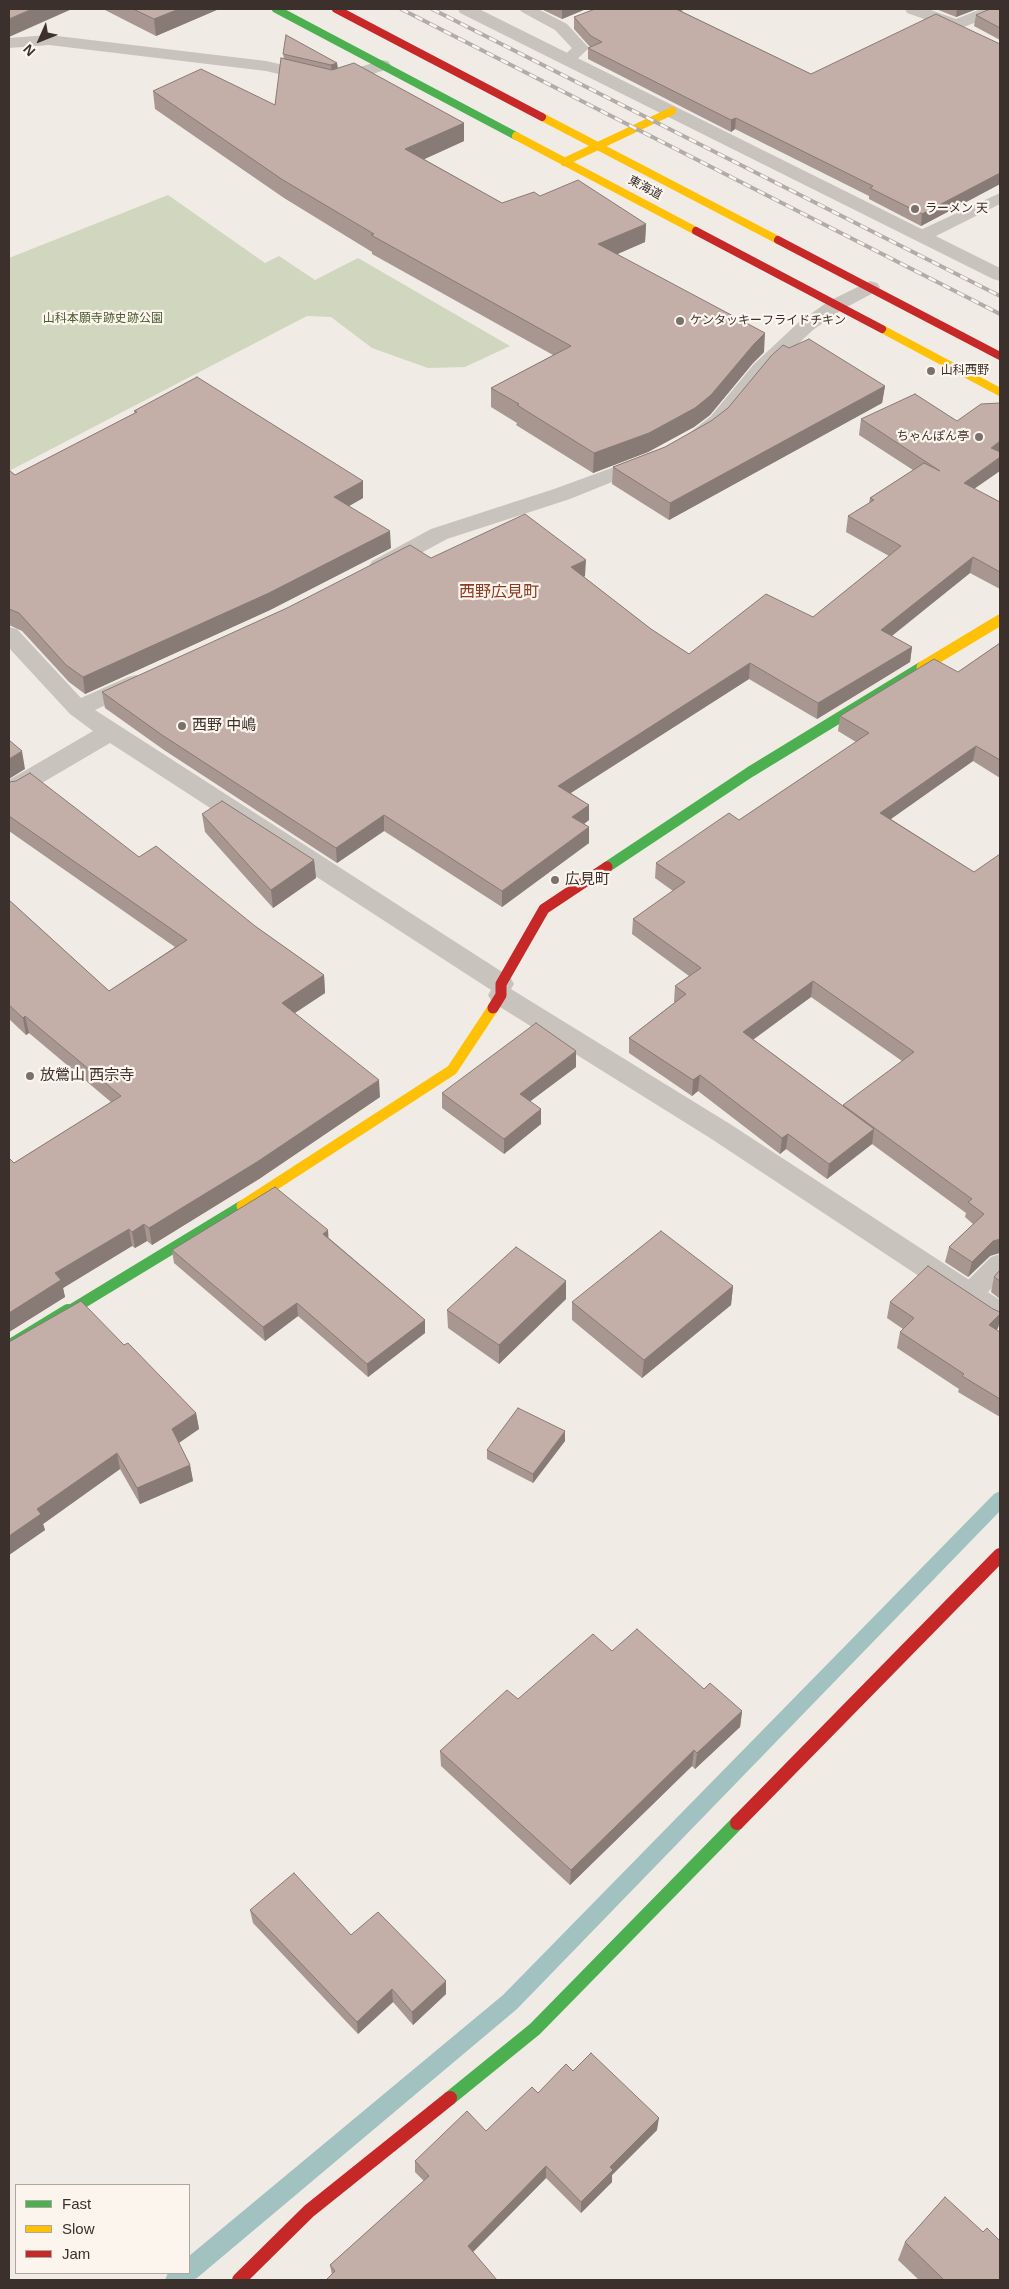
<!DOCTYPE html>
<html>
<head>
<meta charset="utf-8">
<style>
  body { margin:0 }
  #map { position:relative; width:1009px; height:2289px; overflow:hidden; background:#f0ebe5; font-family:Arial,sans-serif }
  canvas { display:block }
  .frame { position:absolute; inset:0; border:10px solid #3b302b; pointer-events:none }
  .legend { position:absolute; left:15px; top:2184px; width:175px; height:90px; box-sizing:border-box; background:#fbf5ee; border:1px solid #aea6a0; margin:0; padding:6px 9px; list-style:none; font-size:15px; color:#3b302b }
  .legend li { display:flex; align-items:center; gap:10px; height:25px }
  .legend b { width:25px; border:1px solid #aea6a0 }
  .north { position:absolute; left:15px; top:15px; width:50px; height:50px; -webkit-text-stroke:4px #fbf5ee; paint-order:stroke; rotate:226deg; font-size:14px; font-weight:700; line-height:20px; text-align:center; color:#3b302b }
  .north::after { content:''; display:block; margin:auto; width:18px; height:22px; background:#3b302b; clip-path:polygon(50% 0,100% 100%,50% 72%,0 100%) }
</style>
</head>
<body>
<div id="map">
<canvas width="1009" height="2289"></canvas>
<div class="frame"></div>
<ul class="legend">
<li><b style="height:6px;background:#4caf50"></b>Fast</li>
<li><b style="height:6px;background:#ffc107"></b>Slow</li>
<li><b style="height:6px;background:#c62828"></b>Jam</li>
</ul>
<div class="north">N</div>
</div>
<script>
const g = document.querySelector('canvas').getContext('2d');
g.lineJoin = 'round';
function fill(path, color) {
  g.fillStyle = color;
  g.fill(path, 'evenodd');
}
function shape(rows) {
  const path = new Path2D();
  for (const r of rows) {
    path.moveTo(r[0], r[1]);
    for (let i = 2; i < r.length; i += 2) path.lineTo(r[i], r[i + 1]);
  }
  return path;
}
function strokePath(path, color, width, dash) {
  g.strokeStyle = color;
  g.lineWidth = width;
  g.lineCap = dash ? 'butt' : 'round';
  g.setLineDash(dash || []);
  g.stroke(path);
}
function label(font, color, halo, rows, align = 'center') {
  g.font = font + ' Arial,"Noto Sans JP",sans-serif';
  g.lineWidth = 4.5;
  g.setLineDash([]);
  g.textBaseline = 'middle';
  g.strokeStyle = halo;
  g.fillStyle = color;
  for (const [text, x, y, turn = 0] of rows) {
    g.save();
    g.translate(x, y);
    g.rotate((+turn || 0) * Math.PI / 180);
    g.textAlign = isNaN(turn) ? turn : align;
    if (halo) g.strokeText(text, 0, 0);
    g.fillText(text, 0, 0);
    g.restore();
  }
}
const green = shape([
  [168,195,265,263,279,256,315,280,358,258,510,346,465,367,428,368,372,348,331,317,307,316,9,471,9,258]
]);
const stream = shape([
  [1000,1491,1000,1511,517,2009,197,2278,193,2280,165,2280,168,2273,189,2273,189,2256,503,1995,994,1494,1000,1491]
]);
const lane = shape([
  [519,9,538,9,567,24,589,48,574,62,562,62,560,59,572,48,555,30,522,12,519,9],
  [1000,193,1000,204,928,240,916,240,913,236,916,232,1000,193],
  [1000,1254,1000,1280,977,1303,968,1306,959,1303,955,1296,959,1289,991,1257,1000,1254]
]);
const street = shape([
  [458,9,479,9,1000,268,1000,281,993,279,460,13,458,9],
  [905,9,928,9,956,19,981,9,1000,9,1000,13,956,30,907,13,905,9],
  [49,35,266,61,332,76,382,60,388,61,391,65,388,69,333,87,266,71,49,45,9,48,9,38,49,35],
  [870,281,877,283,880,287,877,291,843,309,813,330,768,372,725,424,706,439,699,441,692,439,689,435,692,431,711,416,754,364,799,322,829,301,870,281],
  [647,455,654,457,658,461,654,465,570,499,447,539,388,571,380,573,372,571,369,566,372,561,431,529,554,489,647,455],
  [9,627,17,629,81,698,128,677,136,675,144,677,148,682,144,687,95,710,510,977,514,984,511,989,730,1124,1000,1300,1000,1327,990,1323,710,1138,492,1002,488,995,491,990,110,743,18,797,9,799,9,780,93,731,70,714,9,648,9,627]
]);
const fastFar2 = shape([
  [276,9,516,136]
]);
const fastFar1 = shape([
  [607,867,750,772,922,667],
  [66,1313,242,1206]
]);
const fast = shape([
  [9,1347,68,1311],
  [450,2098,535,2029,737,1823]
]);
const slowFar1 = shape([
  [542,117,778,240],
  [516,136,696,231],
  [564,162,672,111],
  [882,329,1000,392]
]);
const slow = shape([
  [922,667,1000,620],
  [242,1206,452,1070,493,1008]
]);
const jamFar2 = shape([
  [336,9,542,117],
  [696,231,882,329],
  [778,240,1000,356]
]);
const jamFar1 = shape([
  [493,1008,501,995,501,984,544,909,607,867]
]);
const jam = shape([
  [737,1823,1000,1555],
  [239,2280,309,2211,450,2098]
]);
const rail = shape([
  [401,9,1000,314],
  [432,9,1000,296]
]);
const wall = shape([
  [103,9,219,9,156,36],
  [541,9,586,9,562,19],
  [685,9,681,11,811,74,1000,44,1000,184,921,226,869,199,869,196,735,129,731,132,588,59,588,48,590,47,574,29,574,17],
  [936,9,977,9,956,17],
  [1000,9,1000,40,974,26,976,15],
  [283,54,337,63,338,69,464,123,464,141,424,159,502,203,540,196,646,224,645,242,617,254,764,352,753,363,710,415,694,427,648,452,593,473,516,425,517,423,491,407,491,388,553,355,372,254,372,252,284,198,155,109,153,91,275,105,284,59],
  [789,348,885,386,882,403,669,520,612,484,613,467,665,447,711,421,728,408],
  [134,411,363,481,363,498,349,506,391,548,270,610,85,694,69,682,22,631,9,625,9,626,9,470,15,475,135,413],
  [861,419,975,489,1000,502,1000,589,970,573,892,636,912,647,910,662,817,719,749,679,571,793,589,805,589,820,584,824,589,827,589,843,502,907,384,831,337,863,164,750,105,708,102,692,431,558,585,576,584,577,651,629,689,654,813,617,889,556,846,532,848,516,869,503,870,498,913,470,859,435],
  [1000,643,1000,778,973,761,891,819,974,872,990,1256,968,1277,945,1262,949,1247,973,1224,965,1217,966,1213,872,1144,827,1179,786,1149,780,1154,698,1091,692,1096,629,1053,629,1038,675,1002,674,1002,675,986,689,976,632,934,633,919,673,891,655,878,656,863,739,820,856,742,838,731,840,716,958,672],
  [811,997,902,1061,843,1106,753,1039],
  [9,782,139,857,255,926,324,975,325,993,295,1013,380,1097,259,1179,152,1245,147,1241,135,1248,132,1246,63,1288,65,1297,9,1332,9,1158,14,1163,111,1102,29,1033,26,1035,9,1019,9,900,109,991,175,947,9,831],
  [202,814,314,860,316,878,273,908,205,832],
  [576,1067,530,1101,541,1124,504,1154,442,1108,442,1093],
  [329,1238,425,1320,425,1333,368,1377,298,1316,265,1341,174,1263,172,1250],
  [1000,1270,1000,1299,991,1292,994,1277],
  [733,1286,731,1305,642,1378,572,1320,572,1302],
  [566,1299,499,1364,448,1328,447,1310],
  [890,1302,993,1309,1000,1312,1000,1319,998,1328,997,1330,1000,1332,1000,1417,958,1392,959,1389,897,1348,900,1332,903,1329,887,1318],
  [124,1345,196,1413,199,1429,179,1443,190,1465,193,1481,140,1504,120,1469,43,1524,45,1530,9,1555],
  [565,1441,533,1483,487,1459,487,1450],
  [612,1651,704,1689,742,1711,740,1727,695,1769,692,1766,570,1885,441,1766,440,1751,518,1699],
  [250,1910,351,1935,446,1994,413,2025,393,2002,358,2034,253,1923],
  [573,2071,657,2130,612,2175,612,2182,581,2213,546,2178,473,2252,332,2275,330,2265,424,2181,415,2172,415,2161,486,2131,538,2093],
  [983,2232,1000,2280,919,2280,898,2260,905,2242]
]);
const shadedWall = shape([
  [32,9,72,9,9,37,9,19],
  [179,9,219,9,156,36,154,19],
  [562,9,586,9,562,19],
  [668,9,685,9,668,16],
  [957,9,977,9,956,17],
  [337,63,338,72,332,74,331,65],
  [736,118,735,129,731,132,731,120],
  [464,123,464,141,405,168,405,149],
  [1000,173,1000,184,921,226,922,214],
  [646,224,645,242,597,263,598,244],
  [765,333,764,352,753,363,710,415,694,427,648,452,593,473,594,453,754,344],
  [885,386,882,403,669,520,670,503],
  [1000,441,1000,455,991,448],
  [1000,457,1000,471,961,498,964,483],
  [363,481,363,498,335,514,334,497],
  [390,531,391,548,270,610,85,694,83,677],
  [973,557,970,573,879,646,881,630],
  [586,560,585,576,571,583,571,567],
  [912,647,910,662,817,719,818,703],
  [750,663,749,679,558,801,558,786],
  [976,746,973,761,878,828,880,813],
  [22,751,25,769,9,779,9,759],
  [589,805,589,820,572,833,572,817],
  [384,815,384,831,337,863,336,848],
  [589,827,589,843,502,907,502,891],
  [314,860,316,878,273,908,271,890],
  [324,975,325,993,284,1020,282,1003],
  [813,981,811,997,742,1048,743,1032],
  [25,1016,29,1033,26,1035,23,1018],
  [576,1051,576,1067,520,1109,520,1094],
  [700,1075,698,1091,692,1096,693,1080],
  [379,1080,380,1097,259,1179,152,1245,149,1228],
  [541,1109,541,1124,504,1154,504,1139],
  [874,1129,872,1144,827,1179,829,1164],
  [788,1134,786,1149,780,1154,782,1138],
  [144,1224,147,1241,135,1248,132,1232],
  [129,1229,132,1246,63,1288,65,1297,9,1332,9,1313,55,1273],
  [328,1230,329,1244,323,1234],
  [1000,1239,1000,1253,990,1256,968,1277,972,1262,993,1241],
  [566,1281,566,1299,499,1364,499,1345],
  [733,1286,731,1305,642,1378,644,1360],
  [297,1303,298,1316,265,1341,263,1327],
  [1000,1314,1000,1319,998,1328,985,1341,989,1325],
  [425,1320,425,1333,368,1377,367,1364],
  [196,1413,199,1429,174,1446,172,1429],
  [565,1431,565,1441,533,1483,533,1474],
  [117,1453,120,1469,43,1524,45,1530,9,1555,9,1536,37,1509],
  [190,1465,193,1481,140,1504,137,1488],
  [742,1711,740,1727,695,1769,697,1753],
  [694,1750,692,1766,570,1885,571,1870],
  [446,1981,446,1994,413,2025,412,2012],
  [392,1989,393,2002,358,2034,357,2022],
  [659,2118,657,2130,612,2175,612,2182,581,2213,581,2202,610,2167],
  [546,2166,546,2178,468,2257,468,2246]
]);
const building = shape([
  [9,9,32,9,9,19,9,9],
  [133,9,179,9,154,19,133,9],
  [595,9,676,9,811,74,936,14,1000,44,1000,173,922,214,870,188,873,186,736,118,731,120,588,48,602,42,591,36,574,17,595,9],
  [990,9,1000,9,1000,28,976,15,990,9],
  [286,35,337,63,331,65,283,54,286,35],
  [281,58,332,70,354,63,464,123,405,149,502,203,534,192,540,196,578,180,646,224,598,244,765,333,754,344,711,395,695,408,649,433,594,453,517,405,519,404,491,388,571,346,371,235,374,234,283,180,153,91,201,69,275,105,281,58],
  [809,339,885,386,670,503,613,467,665,447,711,421,728,408,771,356,783,345,789,348,809,339],
  [197,377,363,481,334,497,390,531,269,593,83,677,66,665,19,613,9,609,9,470,15,475,137,412,134,411,197,377],
  [915,394,957,421,981,404,1000,403,1000,441,991,448,1000,452,1000,457,964,483,1000,502,1000,572,973,557,881,630,912,647,818,703,750,663,558,786,589,805,572,817,589,827,502,891,384,815,336,848,162,735,102,692,287,608,410,545,431,558,525,514,586,560,571,567,651,629,689,654,766,594,813,617,901,546,848,516,874,500,870,498,924,463,940,471,861,419,915,394],
  [1000,643,1000,760,976,746,880,813,974,872,1000,854,1000,1239,993,1241,972,1262,949,1247,984,1214,968,1202,972,1199,843,1105,914,1052,813,981,743,1032,874,1129,829,1164,788,1134,782,1138,700,1075,693,1080,629,1038,686,994,675,986,701,968,633,919,685,882,656,863,729,813,739,820,869,733,840,716,934,659,958,672,1000,643],
  [9,740,22,751,9,759,9,740],
  [30,773,139,857,156,846,255,926,324,975,282,1003,379,1080,257,1162,149,1228,144,1224,132,1232,129,1229,55,1273,61,1280,9,1313,9,1158,14,1163,121,1096,25,1016,23,1018,9,1005,9,900,109,991,187,940,9,816,9,782,16,781,30,773],
  [222,801,314,860,271,890,202,814,222,801],
  [536,1023,576,1051,520,1094,541,1109,504,1139,442,1093,536,1023],
  [275,1187,328,1230,323,1234,425,1320,367,1364,297,1303,263,1327,172,1250,275,1187],
  [661,1231,733,1286,644,1360,572,1302,661,1231],
  [516,1247,566,1281,499,1345,447,1310,516,1247],
  [928,1266,993,1309,1000,1312,1000,1314,989,1325,1000,1332,1000,1399,962,1376,964,1374,900,1332,914,1318,890,1302,928,1266],
  [1000,1270,1000,1281,994,1277,1000,1270],
  [81,1301,124,1345,128,1343,196,1413,172,1429,190,1465,137,1488,117,1453,37,1509,41,1514,9,1536,9,1342,81,1301],
  [518,1408,565,1431,533,1474,487,1450,518,1408],
  [637,1629,704,1689,710,1683,742,1711,697,1753,694,1750,571,1870,440,1751,507,1690,518,1699,593,1634,612,1651,637,1629],
  [294,1873,351,1935,378,1912,446,1981,412,2012,392,1989,357,2022,250,1910,294,1873],
  [591,2053,659,2118,610,2167,613,2170,581,2202,546,2166,468,2246,497,2280,326,2280,335,2271,330,2265,429,2176,415,2161,467,2111,486,2131,532,2087,538,2093,566,2064,573,2071,591,2053],
  [945,2197,983,2232,987,2228,1000,2241,1000,2280,944,2280,905,2242,945,2197]
]);
const markers = [
  [915,209,5,"#7a716c"],
  [680,321,5,"#7a716c"],
  [931,371,5,"#7a716c"],
  [979,437,5,"#7a716c"],
  [182,726,5,"#7a716c"],
  [555,880,5,"#7a716c"],
  [30,1076,5,"#7a716c"]
];
const farStreetnames = [
  ["東海道",645,188,28]
];
const farPoinames = [
  ["ラーメン 天",925,209],
  ["ケンタッキーフライドチキン",690,321],
  ["山科西野",941,371],
  ["ちゃんぽん亭",969,437,"right"]
];
const farParknames = [
  ["山科本願寺跡史跡公園",103,319]
];
const poiNames = [
  ["西野 中嶋",192,726],
  ["広見町",565,880],
  ["放鶯山 西宗寺",40,1076]
];
const neighbourhoodNames = [
  ["西野広見町",499,593]
];
fill(green, '#d1d6bf');
fill(stream, '#a1c2c1');
fill(lane, '#c9c3be');
fill(street, '#c9c3be');
strokePath(fastFar2, '#4caf50', 8);
strokePath(fastFar1, '#4caf50', 11);
strokePath(fast, '#4caf50', 14);
strokePath(slowFar1, '#ffc107', 8);
strokePath(slow, '#ffc107', 11);
strokePath(jamFar2, '#c62828', 8);
strokePath(jamFar1, '#c62828', 11);
strokePath(jam, '#c62828', 14);
strokePath(rail, '#b1aca8', 4);
strokePath(rail, '#fbf5ee', 2.5, [8]);
fill(wall, '#a89690');
fill(shadedWall, '#887a75');
fill(building, '#c3afa7');
strokePath(building, '#887a75', 1);
for (const [x, y, r, color] of markers) {
  const dot = new Path2D();
  dot.arc(x, y, r, 0, 2 * Math.PI);
  g.fillStyle = color;
  g.fill(dot);
  strokePath(dot, '#fbf5ee', 2);
}
label('12px', '#3b302b', '#fbf5ee', farStreetnames);
label('12px', '#3b302b', '#fbf5ee', farPoinames, 'left');
label('12px', '#4a5a2e', '#fbf5ee', farParknames);
label('15px', '#3b302b', '#fbf5ee', poiNames, 'left');
label('16px', '#8c3b22', '#fbf5ee', neighbourhoodNames);
</script>
</body>
</html>
